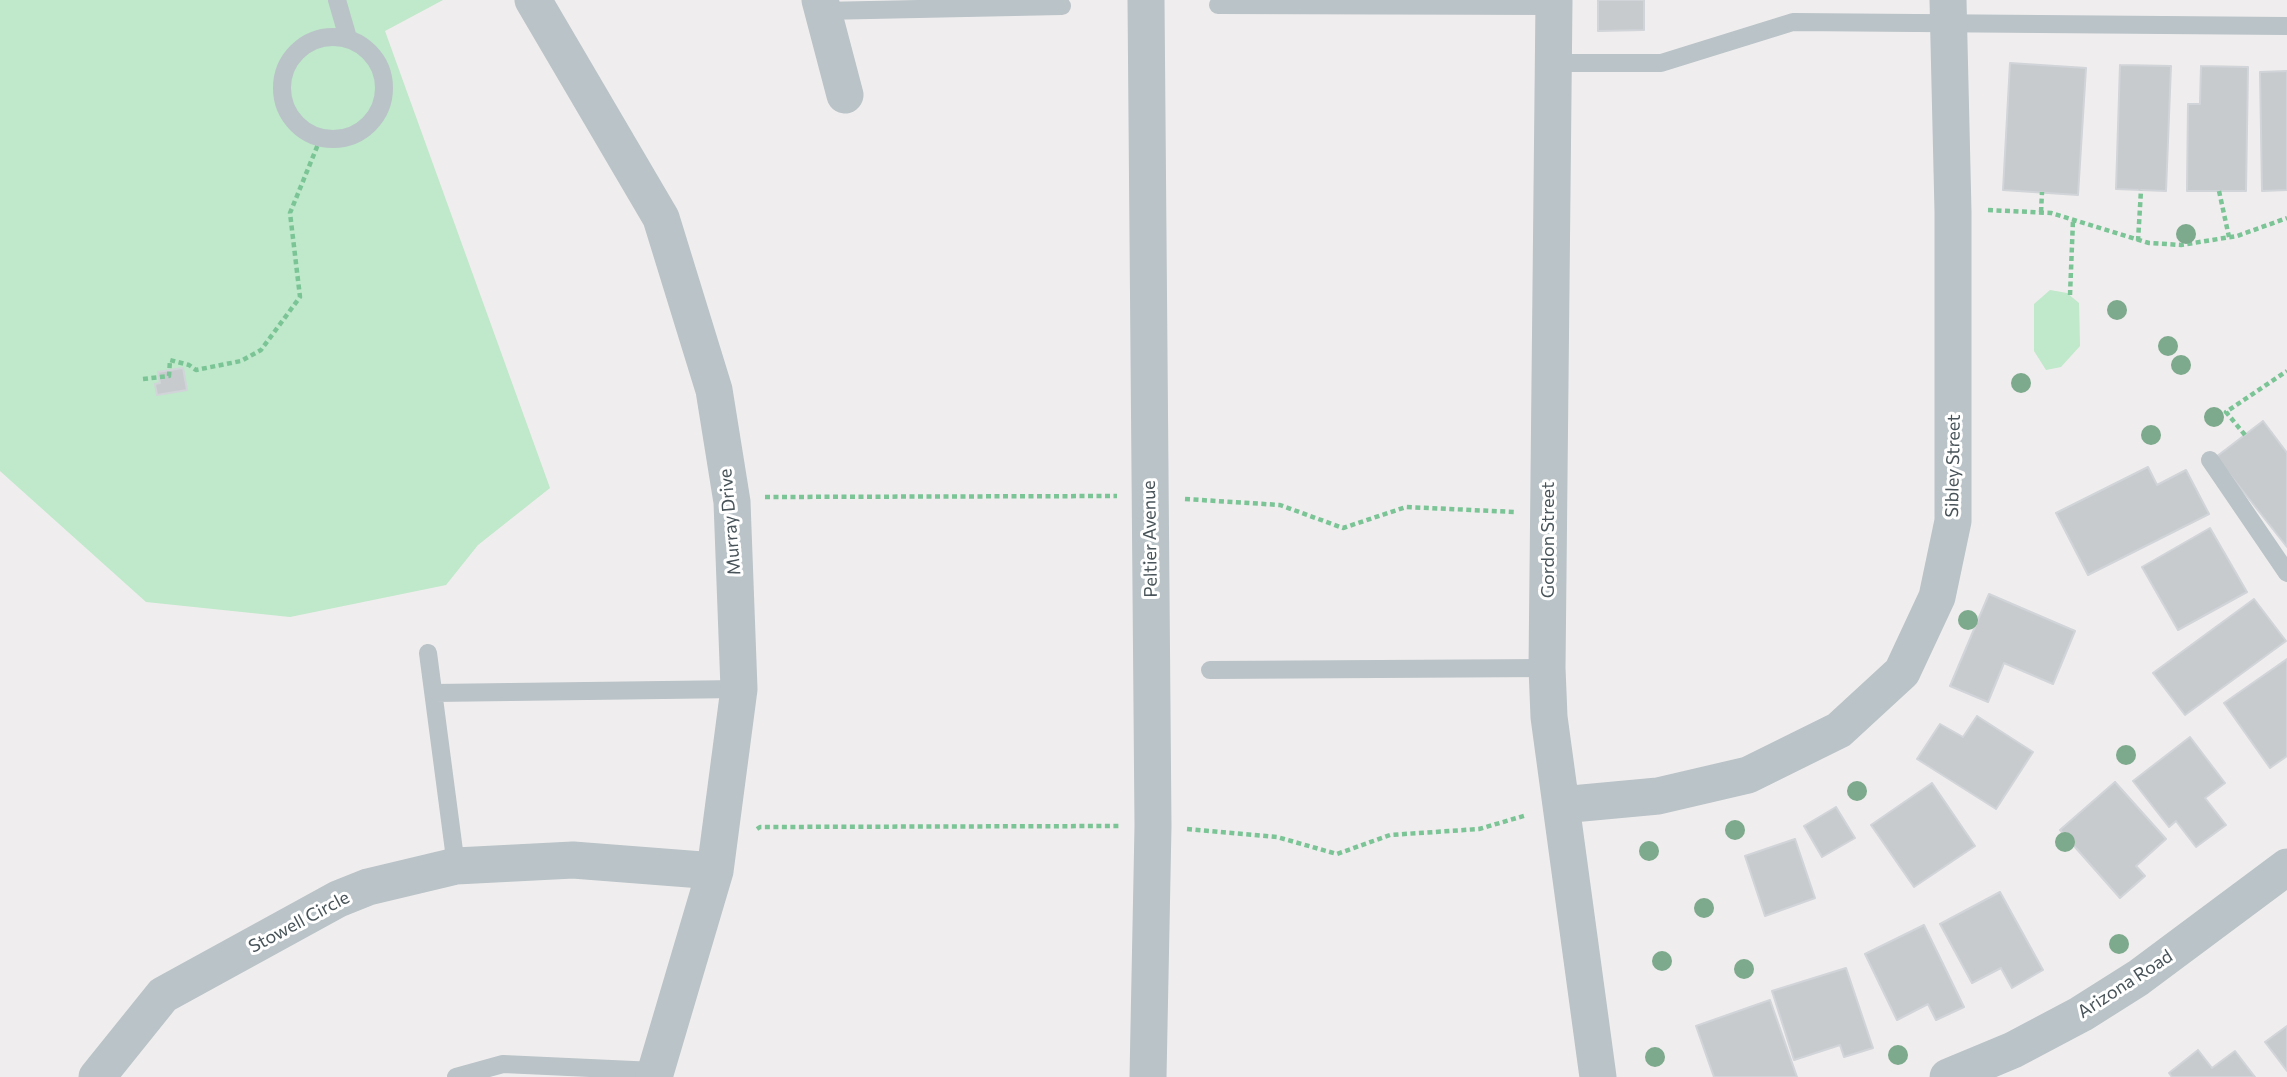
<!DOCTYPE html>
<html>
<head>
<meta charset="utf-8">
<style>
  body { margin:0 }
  canvas { display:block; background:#efeded }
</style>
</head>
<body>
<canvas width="2287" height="1077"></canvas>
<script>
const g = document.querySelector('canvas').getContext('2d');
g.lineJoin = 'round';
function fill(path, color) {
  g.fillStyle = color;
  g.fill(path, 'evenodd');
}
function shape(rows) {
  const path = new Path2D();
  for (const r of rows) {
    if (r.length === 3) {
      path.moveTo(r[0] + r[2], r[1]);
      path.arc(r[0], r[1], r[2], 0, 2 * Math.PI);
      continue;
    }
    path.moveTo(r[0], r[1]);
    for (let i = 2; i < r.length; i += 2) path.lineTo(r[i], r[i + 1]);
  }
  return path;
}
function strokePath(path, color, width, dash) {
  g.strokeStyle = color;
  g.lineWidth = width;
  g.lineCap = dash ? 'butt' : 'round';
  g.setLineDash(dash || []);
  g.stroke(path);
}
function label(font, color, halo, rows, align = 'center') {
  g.font = font + ' Commissioner,sans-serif';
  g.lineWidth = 6;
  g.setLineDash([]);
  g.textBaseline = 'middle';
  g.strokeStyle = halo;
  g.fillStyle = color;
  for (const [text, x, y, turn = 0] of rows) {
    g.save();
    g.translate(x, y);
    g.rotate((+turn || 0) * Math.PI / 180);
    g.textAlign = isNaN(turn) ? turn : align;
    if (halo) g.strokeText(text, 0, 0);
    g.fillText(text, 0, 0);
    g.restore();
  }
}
const green = shape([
  [0,0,443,0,385,31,550,488,478,545,446,585,290,617,146,602,0,471],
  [2050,290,2067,293,2079,303,2080,346,2061,367,2046,370,2034,351,2034,304]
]);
const building = shape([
  [1598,0,1644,0,1644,30,1598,31,1598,0],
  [2010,63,2086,68,2078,195,2003,190,2010,63],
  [2120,65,2171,66,2166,191,2116,189,2120,65],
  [2201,66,2248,67,2246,191,2187,191,2188,104,2200,104,2201,66],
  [2287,71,2287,190,2262,191,2260,72,2287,71],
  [183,368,187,390,157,395,155,384,160,383,158,372,183,368],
  [2263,421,2287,453,2287,547,2216,457,2263,421],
  [2148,467,2157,485,2186,470,2209,514,2088,575,2056,513,2148,467],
  [2210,528,2247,592,2178,630,2142,567,2210,528],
  [1989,594,2075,631,2053,684,2004,663,1988,702,1950,686,1989,594],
  [2254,599,2286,641,2185,715,2153,673,2254,599],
  [2287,659,2287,756,2270,768,2224,703,2287,659],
  [1977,716,2033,752,1996,809,1917,759,1940,724,1963,737,1977,716],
  [2190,737,2225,783,2205,798,2226,825,2196,847,2176,821,2169,827,2133,781,2190,737],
  [2115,782,2166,839,2136,866,2145,876,2120,898,2060,830,2115,782],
  [1932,783,1975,846,1914,887,1871,825,1932,783],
  [1836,807,1855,838,1822,857,1804,826,1836,807],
  [1795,839,1815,898,1765,916,1745,856,1795,839],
  [2000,892,2043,970,2012,988,2001,968,1972,983,1940,924,2000,892],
  [1924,925,1964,1007,1936,1020,1928,1004,1897,1020,1865,954,1924,925],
  [1846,968,1873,1048,1844,1057,1840,1045,1794,1060,1772,991,1846,968],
  [1770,1000,1797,1077,1714,1077,1696,1026,1770,1000],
  [2287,1026,2287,1071,2265,1042,2287,1026],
  [2198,1050,2212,1068,2235,1051,2255,1077,2172,1077,2169,1073,2198,1050]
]);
const path = shape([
  [2219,191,2229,237],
  [1988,210,2051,213,2149,243,2181,245,2237,236,2287,218],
  [2041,212,2042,192],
  [2138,241,2141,190],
  [2070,295,2073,220],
  [143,379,169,376,170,360,189,365,196,370,241,361,261,350,300,297,290,213,321,137],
  [2245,435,2226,412,2287,371],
  [765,497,1117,496],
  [1185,499,1280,505,1343,528,1406,507,1515,512],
  [757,829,760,827,1119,826],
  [1187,829,1277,837,1337,854,1390,835,1479,829,1527,815]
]);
const lane = shape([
  [337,0,348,38],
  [1218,5,1554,6],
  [822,11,1062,6],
  [333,88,51],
  [1555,63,1661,63,1793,22,2287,26],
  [2210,460,2287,573],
  [428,653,456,866],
  [1210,670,1547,668],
  [434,693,739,689],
  [456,1077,503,1064,655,1071]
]);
const street = shape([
  [533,0,661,218,714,390,732,502,739,689,715,871,654,1077],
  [820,0,845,95],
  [1146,0,1153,826,1148,1077],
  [1554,0,1547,668,1549,717,1598,1077],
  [1561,805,1658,796,1748,775,1839,730,1902,672,1937,597,1953,521,1953,212,1948,0],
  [97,1077,163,995,338,899,368,887,456,866,573,860,715,871],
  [1948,1077,2013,1050,2081,1014,2138,978,2287,867]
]);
const trees = [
  [2186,234],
  [2117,310],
  [2168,346],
  [2181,365],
  [2021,383],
  [2214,417],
  [2151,435],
  [1968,620],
  [2126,755],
  [1857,791],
  [1735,830],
  [2065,842],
  [1649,851],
  [1704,908],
  [2119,944],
  [1662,961],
  [1744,969],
  [1898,1055],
  [1655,1057]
];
const streetNames = [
  ["Sibley Street",1953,466,-89],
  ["Murray Drive",730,522,-95],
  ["Peltier Avenue",1150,539,-91],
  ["Gordon Street",1548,540,-90],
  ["Stowell Circle",299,922,-28],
  ["Arizona Road",2125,984,-33]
];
fill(green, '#bfe9ca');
fill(building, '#c7cbce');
strokePath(building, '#d1d4d8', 2);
strokePath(path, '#7bc496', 4.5, [5, 3.5]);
strokePath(lane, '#bac3c8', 18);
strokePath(street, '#bac3c8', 37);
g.fillStyle = '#7da98c';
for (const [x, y] of trees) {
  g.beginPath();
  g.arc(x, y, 10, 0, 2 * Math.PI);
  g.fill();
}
label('18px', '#475358', '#fff', streetNames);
</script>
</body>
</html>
